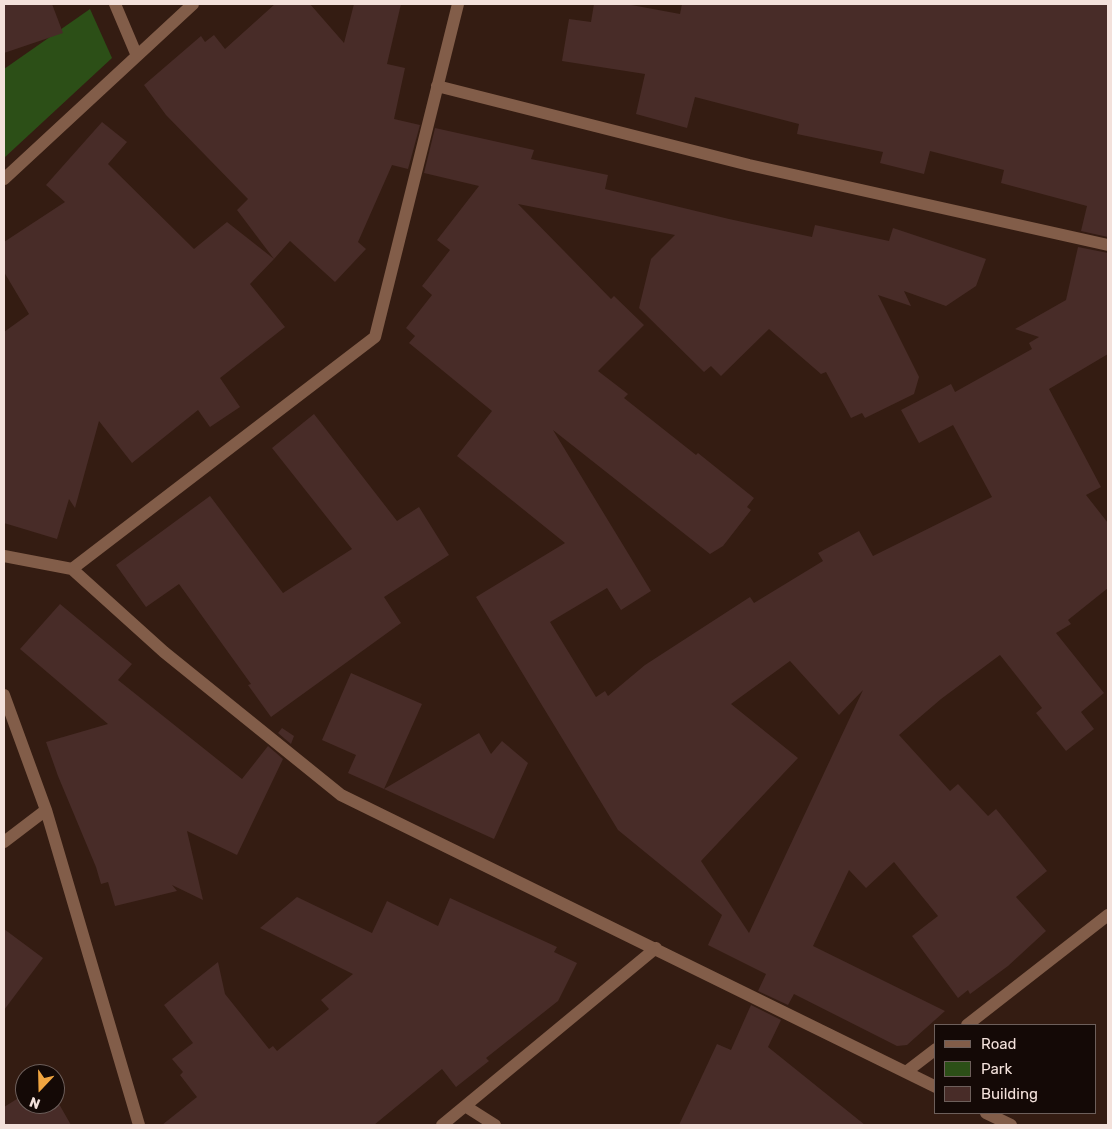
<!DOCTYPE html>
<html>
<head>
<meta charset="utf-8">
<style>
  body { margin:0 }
  #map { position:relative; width:1112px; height:1129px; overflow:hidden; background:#341c12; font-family:Rubik,sans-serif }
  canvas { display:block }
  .frame { position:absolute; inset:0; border:5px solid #f3e1db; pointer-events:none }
  .legend { position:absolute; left:934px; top:1024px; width:162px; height:90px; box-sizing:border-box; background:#140906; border:1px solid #6d5f5b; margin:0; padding:6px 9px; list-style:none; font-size:15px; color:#f3e1db }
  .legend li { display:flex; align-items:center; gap:10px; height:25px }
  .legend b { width:25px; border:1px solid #6d5f5b }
  .north { position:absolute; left:15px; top:1064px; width:50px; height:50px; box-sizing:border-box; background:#140906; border:1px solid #6d5f5b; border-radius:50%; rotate:201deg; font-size:14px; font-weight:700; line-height:20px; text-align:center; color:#f3e1db }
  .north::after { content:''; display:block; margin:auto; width:18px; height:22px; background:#f1a540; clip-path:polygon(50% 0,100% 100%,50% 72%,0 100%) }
</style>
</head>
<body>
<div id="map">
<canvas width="1112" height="1129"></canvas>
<div class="frame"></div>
<ul class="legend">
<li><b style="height:6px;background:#825d49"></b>Road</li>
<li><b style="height:14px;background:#2c4f17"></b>Park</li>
<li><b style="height:14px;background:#482c28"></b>Building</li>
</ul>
<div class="north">N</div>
</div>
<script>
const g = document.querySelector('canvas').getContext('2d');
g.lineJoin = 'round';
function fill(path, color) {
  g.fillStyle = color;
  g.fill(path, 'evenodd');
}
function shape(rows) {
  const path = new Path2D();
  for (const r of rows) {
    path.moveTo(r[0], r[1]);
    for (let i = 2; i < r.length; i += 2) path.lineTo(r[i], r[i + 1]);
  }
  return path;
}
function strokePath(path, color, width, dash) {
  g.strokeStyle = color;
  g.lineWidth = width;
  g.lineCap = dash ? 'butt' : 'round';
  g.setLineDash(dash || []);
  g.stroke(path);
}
const green = shape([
  [90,9,112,58,4,158,4,69]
]);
const building = shape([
  [4,4,52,4,63,33,4,53],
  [275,4,310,4,344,43,354,4,401,4,387,64,405,68,394,119,420,125,408,169,392,165,358,242,366,249,335,282,290,241,274,259,237,210,248,199,166,115,144,85,201,36,205,42,214,35,225,49],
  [594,4,626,4,680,14,682,4,1108,4,1108,237,1081,231,1087,206,1001,183,1004,170,930,151,924,174,880,163,883,152,797,134,799,124,695,97,687,128,636,114,645,74,562,61,569,19,591,22],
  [102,122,127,142,108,164,194,249,227,222,274,259,250,284,285,327,220,378,240,407,210,427,198,410,132,463,99,421,75,508,69,499,57,539,4,523,4,332,29,314,4,272,4,242,65,202,46,185],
  [435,128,534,150,531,159,608,175,605,189,729,219,812,237,815,225,889,241,893,228,986,259,976,286,946,306,904,291,911,306,878,295,919,377,914,394,865,418,862,413,851,418,826,372,821,374,769,329,721,376,711,366,704,372,639,308,651,259,675,235,518,204,611,299,614,296,644,325,598,371,628,394,624,398,696,455,698,453,754,498,747,507,751,510,723,546,710,554,553,430,651,591,621,610,607,588,550,622,596,697,605,691,608,696,645,665,750,597,754,603,823,561,818,553,859,531,873,556,992,497,953,425,919,443,901,410,951,384,955,392,1032,349,1029,343,1039,337,1015,329,1066,300,1078,247,1108,253,1108,354,1049,389,1101,487,1086,495,1108,523,1108,588,1068,620,1071,624,1056,633,1104,693,1081,712,1094,729,1066,751,1036,713,1042,708,1000,655,941,699,899,735,950,791,958,784,988,816,996,809,1047,871,1016,897,1046,931,1008,966,970,994,968,990,958,998,912,936,938,916,894,862,866,888,849,870,813,946,945,1011,907,1045,897,1046,794,994,788,1005,758,991,766,974,708,945,722,915,618,830,476,597,565,543,457,456,492,411,409,343,415,336,406,328,432,295,422,286,450,250,437,240,479,186,424,173],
  [790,661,839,715,863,690,749,933,701,861,798,758,731,704],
  [314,414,397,521,419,507,449,555,384,597,401,623,271,717,248,685,251,684,179,584,146,607,116,565,210,496,283,593,352,549,272,448],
  [60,604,132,664,118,680,242,779,268,746,283,759,237,855,187,831,203,900,172,885,177,891,115,906,108,882,101,884,96,867,58,776,46,742,108,724,20,649],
  [351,673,422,704,384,789,348,773,356,755,322,740],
  [282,728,294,736,291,744,278,733],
  [479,733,491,754,502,741,528,763,494,839,384,789],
  [297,897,372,933,387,901,438,926,450,898,557,947,554,952,577,963,558,1001,486,1058,489,1061,456,1087,442,1069,374,1125,162,1125,197,1097,180,1075,183,1072,172,1059,193,1043,164,1005,218,962,225,994,269,1049,273,1046,277,1051,329,1009,321,1000,353,974,260,928],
  [4,929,43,958,4,1010],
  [751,1005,781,1020,768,1047,865,1125,679,1125,717,1044,731,1050],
  [25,1094,25,1104,55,1104,55,1097,71,1125,4,1125,4,1107]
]);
const minor = shape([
  [115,4,137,56],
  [437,86,749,165,1108,245],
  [4,179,193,4],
  [4,556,72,569,164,652,341,795,936,1087],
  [72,569,375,337,458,4],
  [4,695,46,810,139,1125],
  [4,842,46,810],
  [967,1025,1108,915],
  [906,1072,936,1049],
  [465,1106,495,1125],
  [986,1113,1011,1125],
  [442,1125,656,948]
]);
fill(green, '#2c4f17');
fill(building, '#482c28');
strokePath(minor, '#825d49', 12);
</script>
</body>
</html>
